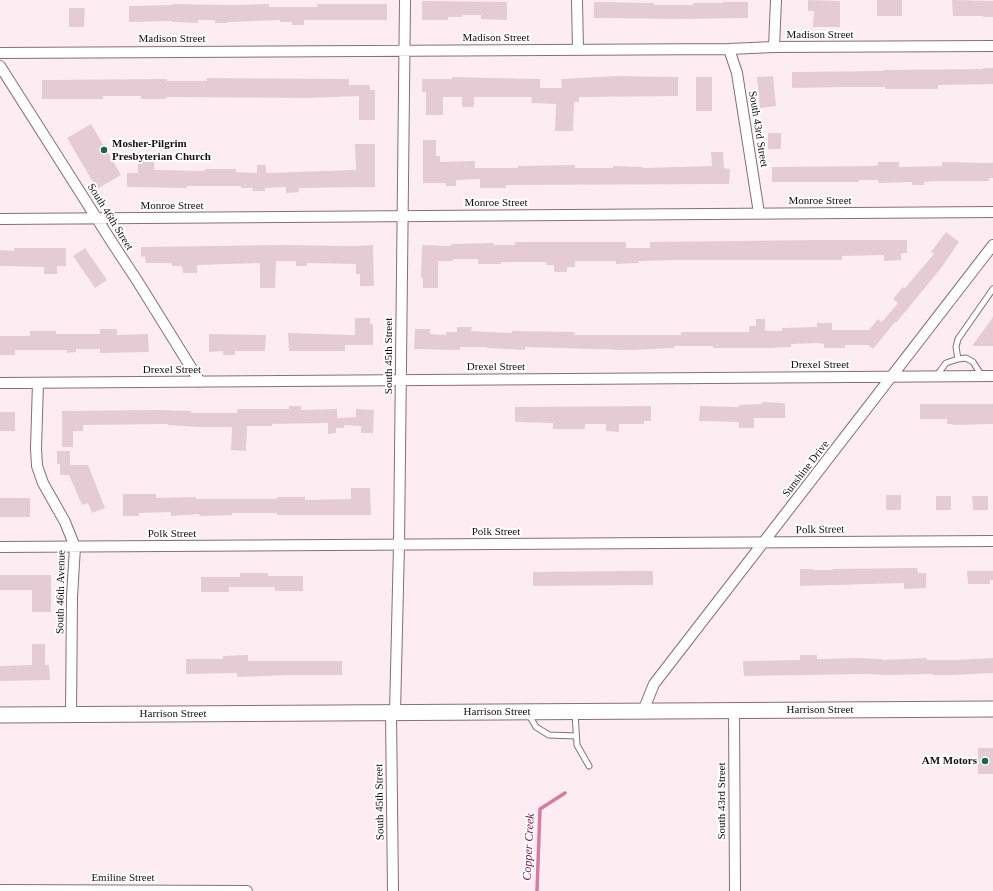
<!DOCTYPE html>
<html>
<head>
<meta charset="utf-8">
<style>
  body { margin:0 }
  canvas { display:block; background:#fdedf3 }
</style>
</head>
<body>
<canvas width="993" height="891"></canvas>
<script>
const g = document.querySelector('canvas').getContext('2d');
g.lineJoin = 'round';
function shape(rows) {
  const path = new Path2D();
  for (const r of rows) {
    path.moveTo(r[0], r[1]);
    for (let i = 2; i < r.length; i += 2) path.lineTo(r[i], r[i + 1]);
  }
  return path;
}
function strokePath(path, color, width, dash) {
  g.strokeStyle = color;
  g.lineWidth = width;
  g.lineCap = dash ? 'butt' : 'round';
  g.setLineDash(dash || []);
  g.stroke(path);
}
function fill(path, color) {
  g.fillStyle = color;
  g.fill(path, 'evenodd');
}
function label(font, color, halo, rows, align = 'center') {
  g.font = font + ' "Times New Roman",serif';
  g.lineWidth = 4;
  g.setLineDash([]);
  g.textBaseline = 'middle';
  g.strokeStyle = halo;
  g.fillStyle = color;
  for (const [text, x, y, turn = 0] of rows) {
    g.save();
    g.translate(x, y);
    g.rotate((+turn || 0) * Math.PI / 180);
    g.textAlign = isNaN(turn) ? turn : align;
    if (halo) g.strokeText(text, 0, 0);
    g.fillText(text, 0, 0);
    g.restore();
  }
}
const stream = shape([
  [537,891,540,809,565,793]
]);
const building = shape([
  [808,0,840,1,840,27,813,27,814,11,808,11],
  [877,0,902,0,902,16,877,16],
  [952,0,993,1,993,17,983,17,983,16,953,16],
  [422,1,507,2,507,20,481,19,481,15,462,15,462,17,448,17,448,20,422,20],
  [594,2,654,3,654,5,693,5,693,3,723,3,723,2,748,2,748,18,682,19,594,18],
  [172,4,234,5,269,4,269,7,317,7,317,4,387,4,387,20,304,20,304,25,292,25,292,22,280,22,280,20,227,22,227,23,215,23,215,20,198,20,198,23,172,22,172,21,129,22,129,6,172,5],
  [69,8,85,8,84,27,69,27],
  [983,68,993,68,993,84,938,85,938,89,885,89,885,87,845,87,792,88,792,72,884,71,884,70,983,69],
  [616,76,678,77,678,96,579,97,579,102,574,102,573,131,555,131,556,104,531,103,532,97,474,97,474,107,462,107,462,97,443,97,443,115,426,115,426,92,422,92,422,79,452,79,452,77,540,79,540,88,562,88,561,79],
  [773,76,776,106,760,108,757,77],
  [696,77,712,77,712,111,696,111],
  [207,78,349,79,349,85,370,85,370,90,375,90,375,120,359,120,359,96,308,98,166,97,166,99,141,99,141,96,103,96,103,99,42,99,42,80,167,79,167,81,207,81],
  [91,124,121,175,97,189,67,138],
  [768,133,781,133,781,149,768,149],
  [423,140,436,140,436,156,440,156,440,162,475,161,475,168,518,168,518,166,575,165,575,168,613,168,613,166,643,167,643,168,712,166,711,152,723,152,724,168,730,169,729,184,506,185,506,188,480,188,480,179,456,180,456,186,446,186,446,183,423,183],
  [355,144,375,144,375,187,299,188,299,192,286,193,286,187,265,188,265,191,252,191,253,188,241,188,241,186,187,186,187,188,127,187,127,173,138,173,138,158,154,158,154,170,205,171,205,169,236,169,236,172,257,173,257,165,266,165,266,173,356,170],
  [878,162,899,162,899,167,942,166,942,162,993,163,993,178,989,178,989,181,936,181,924,182,924,185,912,185,912,182,878,183,878,180,859,180,859,182,772,182,772,167,873,166,878,165],
  [946,232,959,242,941,268,896,323,895,322,873,349,868,345,845,345,845,348,824,348,824,344,817,343,791,344,791,347,768,348,713,348,713,346,674,346,674,348,629,350,525,347,525,350,487,348,487,347,460,347,460,350,414,349,415,329,430,329,430,334,446,335,446,332,457,332,457,327,472,327,471,331,512,333,512,331,575,332,574,335,681,335,681,332,749,332,749,326,756,326,756,319,765,319,765,331,782,331,782,328,817,327,817,323,832,323,832,330,869,330,878,319,882,322,898,303,893,299,903,287,905,288,934,254,931,252],
  [816,240,907,240,907,253,901,253,901,260,884,261,884,255,842,256,842,260,676,260,639,261,639,263,616,264,616,261,575,261,575,267,567,267,567,272,554,272,554,265,547,265,546,262,501,262,501,264,478,264,478,259,453,259,453,261,438,261,438,288,423,288,423,278,421,278,422,245,451,246,451,244,494,243,494,245,515,245,515,242,626,242,626,248,650,248,650,242],
  [278,245,356,246,373,245,374,286,360,286,360,274,356,274,356,264,307,263,307,266,296,266,296,261,276,261,275,288,260,288,260,263,197,265,197,273,183,273,182,266,172,266,171,263,146,263,145,256,141,257,141,247],
  [14,248,66,248,66,266,57,266,57,274,44,274,44,267,0,266,0,250,14,251],
  [85,248,107,280,95,288,73,256],
  [993,317,993,346,972,346],
  [355,318,370,318,370,324,373,324,373,345,345,345,345,351,289,351,288,333,355,335],
  [100,329,117,329,117,335,148,334,149,352,100,353,100,349,76,349,76,352,67,353,67,350,15,350,15,355,0,355,0,336,30,336,30,331,56,331,56,334,100,334],
  [209,334,266,335,265,351,235,351,235,355,223,355,223,351,209,352],
  [762,402,785,403,785,418,754,418,754,428,739,428,739,422,699,421,700,406,739,407,739,405,762,404],
  [920,404,993,404,993,424,953,425,953,424,947,424,947,419,920,419],
  [289,406,301,406,301,410,337,409,337,418,356,417,356,409,374,410,373,433,361,433,361,426,344,425,344,428,336,428,336,433,328,434,328,423,272,424,272,426,247,426,246,451,231,450,232,427,198,427,168,425,168,424,83,425,83,431,73,431,73,447,62,447,62,411,160,410,191,411,191,413,237,413,237,409,289,409],
  [651,406,651,421,644,421,644,424,619,424,619,432,606,431,606,424,585,424,585,429,553,429,553,423,515,422,515,407],
  [0,412,15,412,15,431,0,431],
  [57,451,70,451,70,465,88,465,105,508,92,513,88,503,82,505,69,475,60,475,60,464,57,464],
  [351,488,370,488,371,515,277,515,277,513,232,513,232,515,200,516,199,514,171,516,171,512,139,513,139,516,123,516,123,494,156,494,156,498,196,497,196,499,277,499,277,497,305,497,305,500,351,499],
  [886,495,901,495,901,510,886,510],
  [936,496,951,496,951,510,936,510],
  [972,496,988,496,988,510,973,510],
  [0,498,30,498,30,517,0,517],
  [917,568,918,573,926,573,926,588,904,589,904,583,800,586,800,569,813,569,813,570,833,570,833,569],
  [631,571,653,571,653,585,533,586,533,572],
  [967,571,993,571,993,580,990,580,990,584,968,584],
  [240,573,268,573,268,576,303,576,303,591,275,591,275,587,229,587,229,592,201,592,201,577,240,577],
  [0,575,51,575,51,612,32,612,32,590,0,590],
  [32,644,45,644,45,665,49,665,50,680,0,681,0,666,32,665],
  [248,655,248,661,342,661,342,675,291,675,237,677,237,673,186,674,186,659,223,659,223,656],
  [800,655,817,655,817,659,859,658,882,659,882,660,927,658,927,660,956,660,993,658,993,673,951,675,933,675,933,674,888,675,868,674,744,676,743,661,800,660],
  [978,748,993,748,993,774,978,774]
]);
const service = shape([
  [958,359,956,347,958,339,993,289],
  [937,375,946,363,958,359,966,358,973,362,982,376],
  [575,713,577,745,589,766],
  [529,715,536,727,549,735,576,736]
]);
const minor = shape([
  [577,0,578,49],
  [774,47,776,0],
  [729,49,737,73,759,213],
  [0,53,729,49,774,47,993,46],
  [0,66,113,244,138,282,200,382],
  [0,219,993,212],
  [0,383,993,376],
  [38,383,36,448,37,466,43,483,65,522,75,547,72,597,71,715],
  [0,547,993,541],
  [734,710,735,891],
  [643,711,654,684,993,245],
  [391,713,393,891],
  [395,713,399,545,405,0],
  [0,890,247,891]
]);
const secondary = shape([
  [0,715,993,709]
]);
const markers = [
  [104,150,4,"#1f6253"],
  [985,761,4,"#1f6253"]
];
const streetNames = [
  ["Madison Street",820,35],
  ["Madison Street",496,38],
  ["Madison Street",172,39],
  ["South 43rd Street",758,129,81],
  ["Monroe Street",820,201],
  ["Monroe Street",496,203],
  ["Monroe Street",172,206],
  ["South 46th Street",110,217,58],
  ["South 45th Street",389,356,-90],
  ["Drexel Street",820,365],
  ["Drexel Street",496,367],
  ["Drexel Street",172,370],
  ["Sunshine Drive",806,469,-52],
  ["Polk Street",820,530,-1],
  ["Polk Street",496,532],
  ["Polk Street",172,534],
  ["South 46th Avenue",61,592,-89],
  ["Harrison Street",820,710],
  ["Harrison Street",497,712],
  ["Harrison Street",173,714],
  ["South 43rd Street",722,801,-90],
  ["South 45th Street",380,802,-91],
  ["Emiline Street",123,878]
];
const poiNames = [
  ["Mosher-Pilgrim",112,144],
  ["Presbyterian Church",112,157],
  ["AM Motors",977,761,"right"]
];
const waterNames = [
  ["Copper Creek",529,847,-87]
];
strokePath(stream, '#d57ca1', 3.5);
fill(building, '#e5ccd4');
strokePath(service, '#866f77', 7);
strokePath(minor, '#866f77', 12);
strokePath(secondary, '#866f77', 17);
strokePath(service, '#fff', 5);
strokePath(minor, '#fff', 10);
strokePath(secondary, '#fff', 15);
for (const [x, y, r, color] of markers) {
  const dot = new Path2D();
  dot.arc(x, y, r, 0, 2 * Math.PI);
  g.fillStyle = color;
  g.fill(dot);
  strokePath(dot, '#fff', 1.5);
}
label('11px', '#160e11', '#fff', streetNames);
label('bold 11px', '#160e11', '#fff', poiNames, 'left');
label('italic 12px', '#790c48', '#fff', waterNames);
</script>
</body>
</html>
